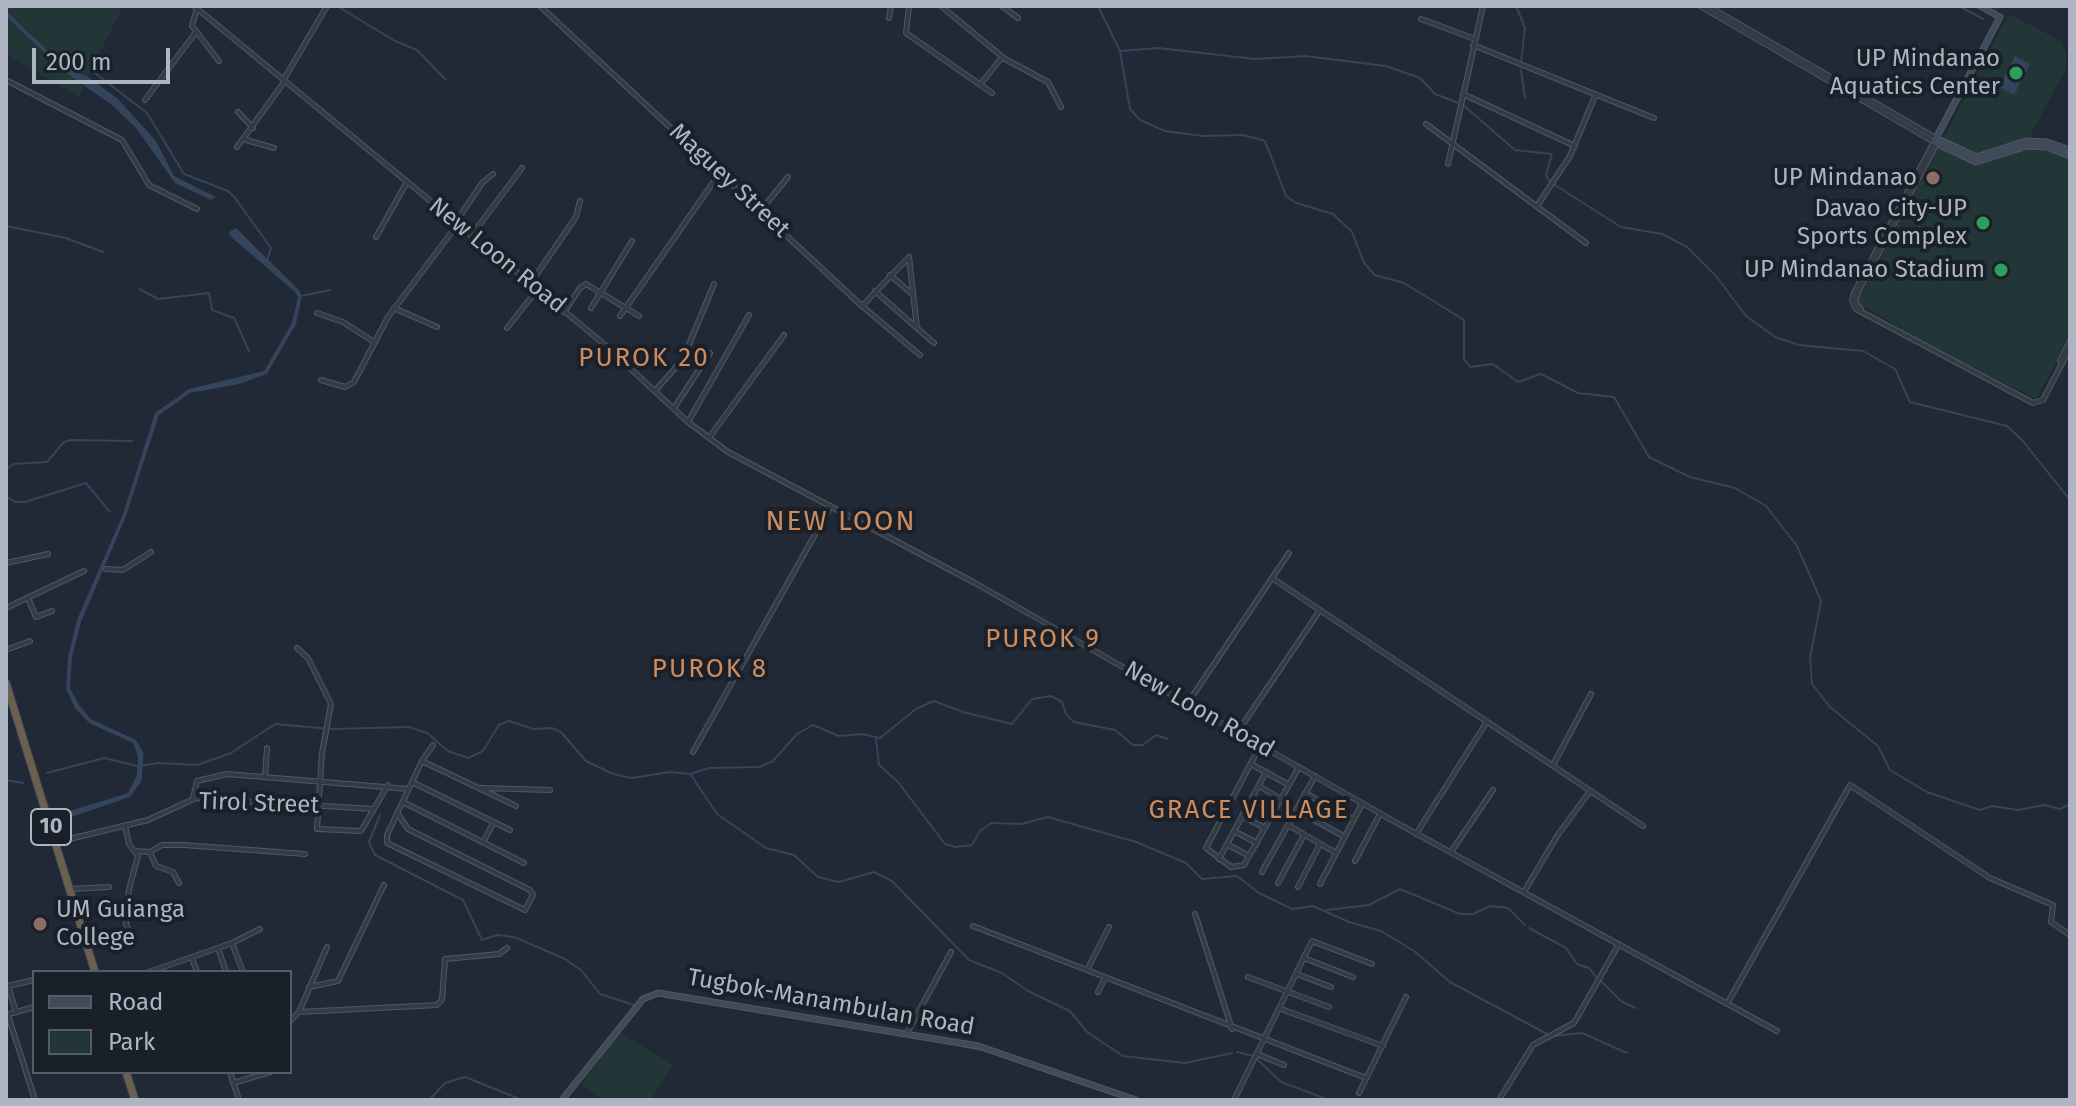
<!DOCTYPE html>
<html>
<head>
<meta charset="utf-8">
<style>
  body { margin:0 }
  #map { position:relative; width:2076px; height:1106px; overflow:hidden; background:#202935; font-family:"Fira Sans",sans-serif }
  canvas { display:block }
  .frame { position:absolute; inset:0; border:8px solid #adb5c2; pointer-events:none }
  .legend { position:absolute; left:32px; top:970px; width:260px; height:104px; box-sizing:border-box; background:#19202a; border:2px solid #545c67; margin:0; padding:10px 14px; list-style:none; font-size:24px; color:#adb5c2 }
  .legend li { display:flex; align-items:center; gap:16px; height:40px }
  .legend b { width:40px; border:2px solid #545c67 }
  .scale { position:absolute; left:32px; top:48px; width:138px; height:36px; box-sizing:border-box; border:4px solid #adb5c2; border-top:0; padding-left:10px; font-size:24px; line-height:28px; white-space:nowrap; color:#adb5c2; -webkit-text-stroke:6px #19202a; paint-order:stroke }
</style>
</head>
<body>
<div id="map">
<canvas width="2076" height="1106"></canvas>
<div class="frame"></div>
<ul class="legend">
<li><b style="height:10px;background:#414a58"></b>Road</li>
<li><b style="height:22px;background:#233637"></b>Park</li>
</ul>
<div class="scale">200 m</div>
</div>
<script>
const g = document.querySelector('canvas').getContext('2d');
g.lineJoin = 'round';
function fill(path, color) {
  g.fillStyle = color;
  g.fill(path, 'evenodd');
}
function shape(rows) {
  const path = new Path2D();
  for (const r of rows) {
    path.moveTo(r[0], r[1]);
    for (let i = 2; i < r.length; i += 2) path.lineTo(r[i], r[i + 1]);
  }
  return path;
}
function strokePath(path, color, width, dash) {
  g.strokeStyle = color;
  g.lineWidth = width;
  g.lineCap = dash ? 'butt' : 'round';
  g.setLineDash(dash || []);
  g.stroke(path);
}
function label(font, color, halo, rows, align = 'center') {
  g.font = font + ' "Fira Sans",sans-serif';
  g.lineWidth = 8;
  g.setLineDash([]);
  g.textBaseline = 'middle';
  g.strokeStyle = halo;
  g.fillStyle = color;
  for (const [text, x, y, turn = 0] of rows) {
    g.save();
    g.translate(x, y);
    g.rotate((+turn || 0) * Math.PI / 180);
    g.textAlign = isNaN(turn) ? turn : align;
    if (halo) g.strokeText(text, 0, 0);
    g.fillText(text, 0, 0);
    g.restore();
  }
}
const green = shape([
  [6,6,123,6,88,77,66,68,6,11],
  [2009,14,2061,41,2067,57,2064,73,2024,147,2046,149,2070,159,2070,338,2036,399,1923,342,1857,302],
  [6,16,63,71,84,86,79,97,6,54],
  [619,1032,673,1065,651,1100,603,1100,582,1084]
]);
const water = shape([
  [6,11,66,68,88,77,117,98,156,141,174,176,216,197,211,200,175,183,136,128,112,105,63,71,6,16],
  [2015,56,2030,64,2014,95,1999,87],
  [236,228,299,290,302,296,296,324,267,374,239,384,190,393,159,415,126,516,81,622,72,657,70,688,79,705,91,719,136,740,143,752,143,760,139,759,133,743,89,723,75,708,66,689,68,657,77,620,123,514,155,413,189,389,264,371,292,323,298,297,295,292,230,236,229,232],
  [138,773,142,773,141,782,130,797,59,821,57,818,70,811,128,793]
]);
const stream = shape([
  [337,6,395,41,417,50,446,80],
  [1098,6,1120,51,1130,109,1140,120,1165,131,1203,136,1243,135,1265,141,1286,196,1296,203,1333,214,1352,232,1364,263,1375,275,1404,283,1464,320,1464,359,1470,367,1493,364,1518,382,1541,374,1578,393,1614,397,1649,457,1690,477,1735,488,1766,506,1797,546,1821,601,1810,658,1812,684,1830,707,1878,746,1890,770,1927,792,1980,810,1992,806,2018,810,2044,805,2060,809,2070,804],
  [1516,6,1525,28,1521,62],
  [1959,6,1983,19],
  [1993,6,1997,8],
  [1121,51,1158,48,1255,59,1305,56,1386,66,1420,78,1435,94,1459,103],
  [91,70,147,113,184,174,228,191,235,198,271,248,266,263],
  [1521,70,1525,98],
  [1463,105,1515,150,1552,154,1546,175,1550,182],
  [1555,185,1621,227,1662,234,1687,247,1716,276,1746,316,1775,337,1799,345,1863,351,1895,369,1910,402,2007,426,2022,440,2070,500],
  [6,226,66,238,103,252],
  [139,289,158,299,209,293,212,310,234,318,249,351],
  [301,296,330,290],
  [6,469,14,464,47,462,64,442,71,440,132,441],
  [6,496,15,502,25,502,86,483,110,512],
  [876,739,879,765,898,782,945,844,955,847,972,845,980,831,991,823,1021,824,1048,817,1136,842,1186,863,1202,879,1237,876,1259,893,1292,909,1313,906,1349,922,1381,931,1414,951,1450,982,1547,1034],
  [47,773,104,758,137,766,160,763,197,765,231,753,275,724,331,729,409,727,427,733,448,751,468,758,483,751,499,725,509,721,533,729,552,728,561,732,586,761,613,774,632,778,670,772,690,774,709,768,759,767,773,761,797,734,813,725,839,736,862,734,880,738,916,709,934,701,963,712,1012,724,1032,699,1051,696,1062,702,1066,714,1074,722,1115,730,1133,745,1143,745,1156,735,1168,739],
  [691,775,717,814,766,848,794,855,818,877,839,882,874,872,892,881,969,960,1002,973,1028,991,1070,1011,1087,1032,1123,1056,1185,1063,1232,1053],
  [6,780,23,783],
  [380,815,369,842,375,855,463,900,482,940,497,935,514,937,565,959,581,970,600,994,634,1005],
  [1327,910,1369,905,1400,889,1460,914,1473,914,1490,906,1508,908,1525,925],
  [1529,928,1566,948,1577,964,1589,968,1596,977],
  [1601,981,1621,1001,1635,1008],
  [1554,1036,1582,1033,1627,1053],
  [961,1046,982,1050],
  [1237,1052,1253,1056],
  [1257,1059,1281,1082,1329,1100],
  [429,1100,445,1083,465,1077,522,1100]
]);
const canal = shape([
  [139,779,141,753]
]);
const street = shape([
  [194,6,604,344,688,422,728,452,975,583,1397,823,1777,1031],
  [540,6,862,306,920,355],
  [909,6,906,33,992,93],
  [941,6,1005,59,1048,82,1061,107],
  [1002,6,1018,18],
  [1700,6,1934,142,1854,293,1852,301,1856,309,2033,403,2043,400,2070,348],
  [1708,6,1936,138],
  [197,8,192,26,219,61],
  [889,18,891,6],
  [1421,19,1475,39],
  [1473,45,1654,118],
  [284,79,327,6],
  [6,80,122,140,149,185,197,209],
  [980,85,1002,57],
  [1463,94,1575,146],
  [145,100,196,32],
  [238,112,253,128],
  [1426,124,1586,243],
  [243,139,274,148],
  [237,147,285,81],
  [1448,164,1483,6],
  [1537,206,1570,156,1595,96],
  [761,210,788,177],
  [455,223,483,182,493,174],
  [471,236,522,168],
  [376,237,407,182],
  [890,275,912,294],
  [530,284,576,217,580,201],
  [875,291,934,343],
  [862,306,909,257,917,328],
  [394,308,437,327],
  [591,308,632,241],
  [1861,309,1855,302,1858,292,1937,143],
  [564,312,580,288,586,284,639,316],
  [317,313,343,322,374,342],
  [620,316,719,174],
  [507,328,537,290],
  [2060,361,2070,341],
  [321,380,345,387,354,382,388,317,457,225],
  [655,391,683,359,714,284],
  [674,408,710,353],
  [688,422,749,315],
  [709,438,784,335],
  [6,563,48,554],
  [106,569,123,570,151,552],
  [1272,578,1643,826],
  [28,598,36,617,52,611],
  [6,608,84,571],
  [297,648,308,658,331,704,322,753,317,829,361,831,388,785],
  [6,650,30,641],
  [1187,704,1289,553],
  [1237,733,1320,610],
  [1260,746,1206,848,1231,867,1244,865,1299,767],
  [693,752,831,506],
  [422,761,516,806],
  [1251,764,1289,785],
  [1553,765,1591,694],
  [265,777,267,748],
  [412,782,510,830],
  [1259,786,1281,799],
  [481,788,550,790],
  [1305,793,1354,820],
  [193,798,197,781,227,774,409,789],
  [1251,801,1273,814],
  [403,802,524,863],
  [1296,810,1345,837],
  [398,814,408,829,530,890,533,895,525,910,387,843,387,835,422,761,433,745],
  [1242,816,1265,828],
  [1288,825,1336,853],
  [125,826,129,844,138,856,129,889,126,924,129,933],
  [1234,831,1257,843],
  [1416,834,1486,723],
  [57,842,148,820,196,798,374,809],
  [483,842,494,822],
  [1227,844,1249,856],
  [136,851,150,852,162,845,184,845,305,854],
  [150,852,156,866,173,872,179,883],
  [1451,852,1493,790],
  [1219,859,1266,772],
  [1355,861,1380,814],
  [1262,872,1315,776],
  [1278,883,1304,835],
  [1320,884,1362,804],
  [1298,887,1320,844],
  [70,889,109,887],
  [1524,892,1557,836,1590,791],
  [1195,914,1232,1029],
  [973,926,1366,1078],
  [232,943,243,972],
  [218,948,226,972],
  [192,958,197,972],
  [1304,958,1353,977],
  [1087,970,1109,927],
  [149,972,232,943,260,929],
  [1297,974,1331,987],
  [1248,977,1329,1007],
  [309,987,338,981,384,885],
  [1098,992,1105,978],
  [1727,1004,1850,785,1990,878,2053,905,2051,922,2070,935],
  [1281,1009,1383,1046],
  [16,1012,8,986,34,980],
  [299,1012,437,1005,442,1000,445,959,499,954,507,948],
  [6,1015,34,1007],
  [8,1015,35,1100],
  [290,1021,299,1012,327,947],
  [907,1033,951,952],
  [1257,1054,1284,1065],
  [230,1072,239,1100],
  [233,1083,270,1072],
  [1359,1093,1406,997],
  [1234,1100,1312,941,1372,964],
  [1499,1100,1533,1045,1574,1023,1619,944]
]);
const secondary = shape([
  [1980,6,2000,17],
  [2000,17,1934,142,1976,162,2027,146,2047,147,2070,156],
  [1936,138,1976,157,2026,141,2047,142,2070,150],
  [562,1100,643,999,658,993,978,1046,1136,1100]
]);
const highway = shape([
  [6,683,95,972],
  [126,1072,135,1100]
]);
const markers = [
  [2016,73,8,"#2e9e5b"],
  [1933,178,8,"#8d6e63"],
  [1983,223,8,"#2e9e5b"],
  [2001,270,8,"#2e9e5b"],
  [40,924,8,"#8d6e63"]
];
const shields = [
  [51,827,40]
];
const shieldNames = [
  ["10",51,827]
];
const poiNames = [
  ["UP Mindanao",2000,59],
  ["Aquatics Center",2000,87],
  ["UP Mindanao",1917,178],
  ["Davao City-UP",1967,209],
  ["Sports Complex",1967,237],
  ["UP Mindanao Stadium",1985,270],
  ["UM Guianga",56,910,"left"],
  ["College",56,938,"left"]
];
const streetNames = [
  ["Maguey Street",729,181,43],
  ["New Loon Road",497,256,39],
  ["New Loon Road",1199,710,30],
  ["Tirol Street",259,804,2],
  ["Tugbok-Manambulan Road",831,1003,10]
];
const neighbourhoodNames = [
  ["PUROK 20",644,359],
  ["PUROK 9",1043,640],
  ["PUROK 8",710,670],
  ["GRACE VILLAGE",1249,811]
];
const quarterNames = [
  ["NEW LOON",841,522]
];
fill(green, '#233637');
fill(water, '#33445c');
strokePath(stream, '#33445c', 2);
strokePath(canal, '#33445c', 5);
strokePath(street, '#505863', 6);
strokePath(secondary, '#505863', 7);
strokePath(highway, '#3e4550', 9);
strokePath(street, '#333b45', 4);
strokePath(secondary, '#414a58', 5);
strokePath(highway, '#6b6050', 7);
for (const [x, y, r, color] of markers) {
  const dot = new Path2D();
  dot.arc(x, y, r, 0, 2 * Math.PI);
  g.fillStyle = color;
  g.fill(dot);
  strokePath(dot, '#19202a', 3);
}
for (const [x, y, w] of shields) {
  const box = new Path2D();
  box.roundRect(x - w / 2, y - 18, w, 36, 6);
  g.fillStyle = '#19202a';
  g.fill(box);
  strokePath(box, '#adb5c2', 2);
}
label('bold 22px', '#adb5c2', null, shieldNames);
label('24px', '#adb5c2', '#19202a', poiNames, 'right');
label('24px', '#adb5c2', '#19202a', streetNames);
g.letterSpacing = '2px';
label('26px', '#ce8c5c', '#19202a', neighbourhoodNames);
g.letterSpacing = '0px';
g.letterSpacing = '2px';
label('28px', '#ce8c5c', '#19202a', quarterNames);
g.letterSpacing = '0px';
</script>
</body>
</html>
